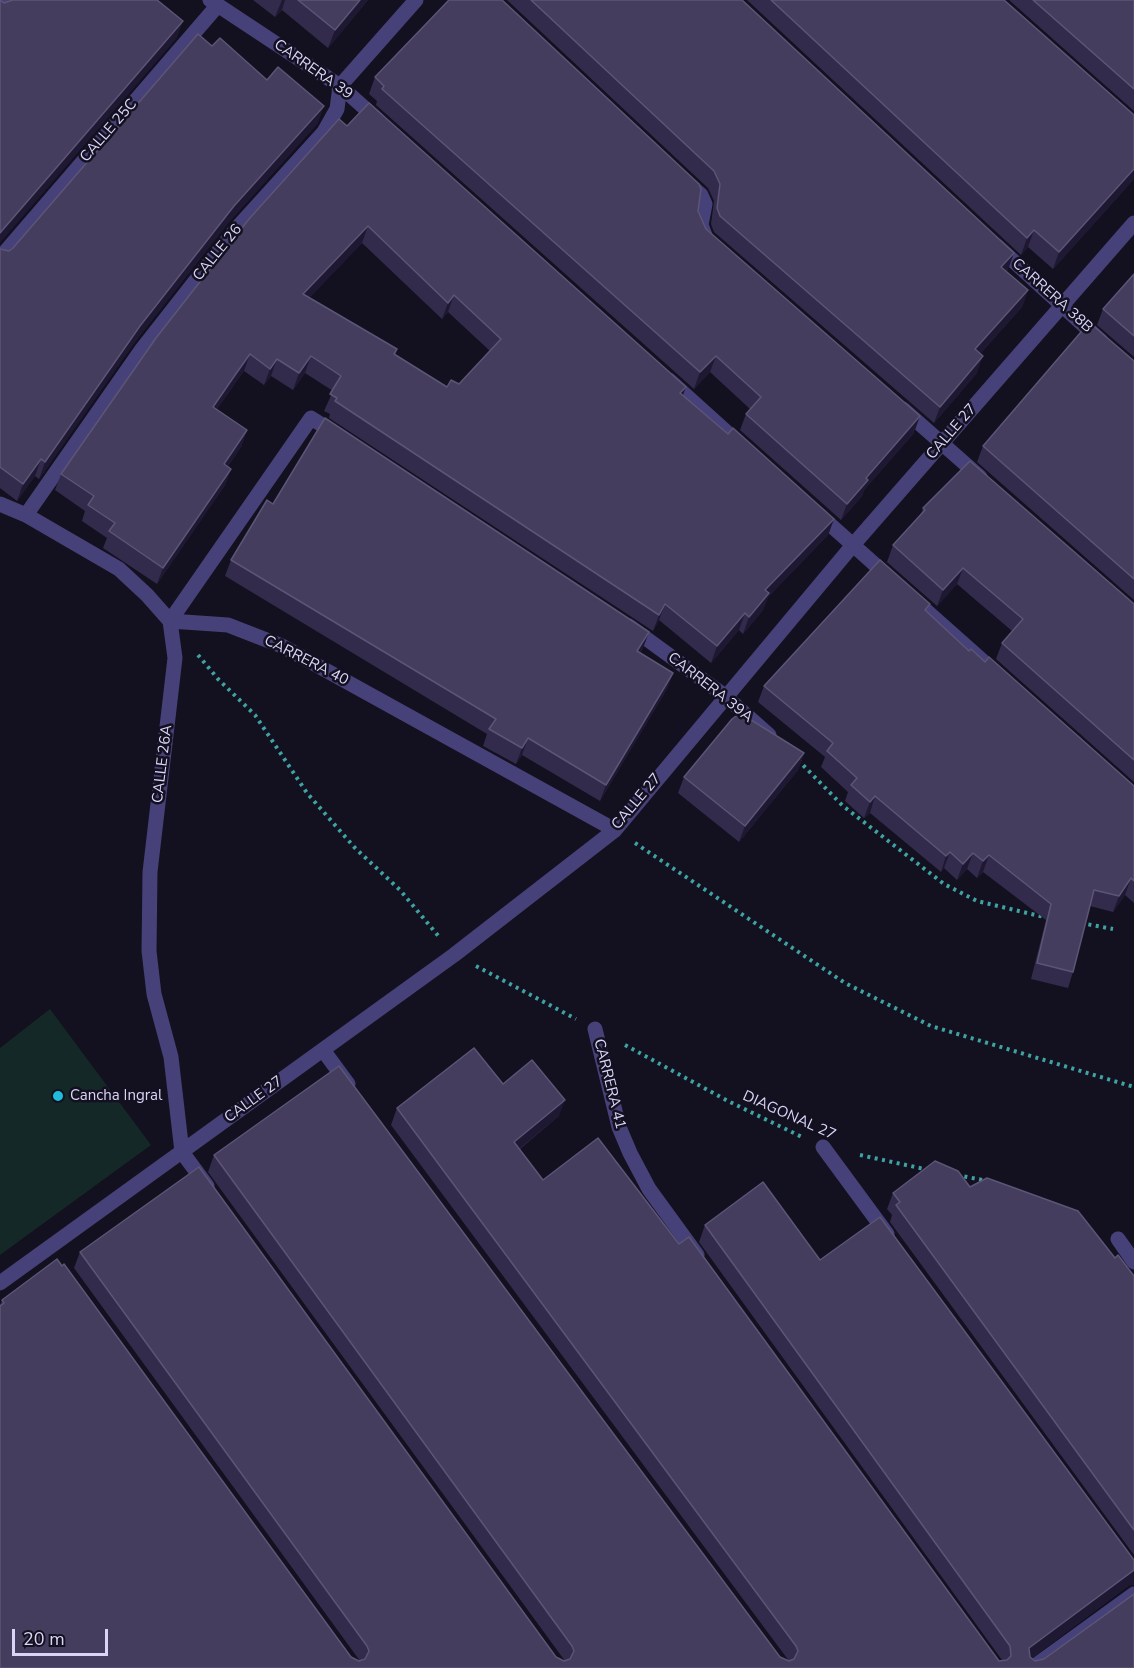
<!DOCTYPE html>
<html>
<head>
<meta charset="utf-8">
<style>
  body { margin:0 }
  #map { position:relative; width:1134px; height:1668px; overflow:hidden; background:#13101f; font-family:"Nunito Sans",sans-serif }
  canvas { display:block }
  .scale { position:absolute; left:12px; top:1629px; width:96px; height:27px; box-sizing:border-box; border:3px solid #dad4f9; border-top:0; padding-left:8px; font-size:18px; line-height:21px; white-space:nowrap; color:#dad4f9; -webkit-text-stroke:4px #13101f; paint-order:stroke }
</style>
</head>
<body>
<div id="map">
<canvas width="1134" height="1668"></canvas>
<div class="scale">20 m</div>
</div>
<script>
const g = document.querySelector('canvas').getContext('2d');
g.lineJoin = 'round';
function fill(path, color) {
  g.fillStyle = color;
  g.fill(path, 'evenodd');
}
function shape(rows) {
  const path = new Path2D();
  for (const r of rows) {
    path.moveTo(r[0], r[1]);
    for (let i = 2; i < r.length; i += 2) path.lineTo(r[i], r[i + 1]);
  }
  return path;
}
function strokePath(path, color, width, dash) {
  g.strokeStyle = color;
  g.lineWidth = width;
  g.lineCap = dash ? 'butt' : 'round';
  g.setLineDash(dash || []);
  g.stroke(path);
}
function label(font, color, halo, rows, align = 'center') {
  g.font = font + ' "Nunito Sans",sans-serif';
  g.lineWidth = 5;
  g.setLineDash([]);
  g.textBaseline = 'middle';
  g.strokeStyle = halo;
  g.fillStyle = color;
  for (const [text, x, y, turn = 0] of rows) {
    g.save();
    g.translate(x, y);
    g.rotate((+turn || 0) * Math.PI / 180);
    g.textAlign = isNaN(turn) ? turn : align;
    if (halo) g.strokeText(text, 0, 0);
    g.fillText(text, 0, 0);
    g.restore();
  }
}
const green = shape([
  [50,1009,151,1145,0,1255,0,1048]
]);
const path = shape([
  [198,655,218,679,255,715,307,793,355,848,400,890,440,938],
  [798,760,843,806,944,884,977,901,1044,917],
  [635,843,845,983,931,1026,1134,1087],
  [1081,923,1113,929],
  [476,966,576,1019],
  [625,1045,728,1101,802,1137],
  [860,1155,929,1170],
  [957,1175,988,1181]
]);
const minor = shape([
  [210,0,340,86,378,120],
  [0,10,8,0],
  [685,181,701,195,705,204,701,225,706,238],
  [997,246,1101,341],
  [0,258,218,5],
  [669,380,742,446],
  [903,409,980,477],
  [0,504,26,515,119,569,147,595,170,621,228,625,282,646,615,830],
  [816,512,890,578],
  [26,515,142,349,236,229,324,132,337,109,340,86,416,0],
  [912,598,984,662],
  [629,626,725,696,769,735],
  [595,1029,619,1127,630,1153,649,1189,697,1255],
  [323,1050,348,1084],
  [823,1147,887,1234],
  [182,1152,171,1057,154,994,149,951,150,872,175,658,170,621,311,418,338,435],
  [182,1152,207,1186],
  [1118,1239,1134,1262],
  [0,1283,454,955,615,830,853,545,1134,223],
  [1032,1668,1134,1594]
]);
const wall = shape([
  [253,0,368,0,328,48,282,10,275,17],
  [507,0,742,0,1008,270,1006,271,1028,290,1022,307,980,354,977,373,934,423,714,232,711,224,714,201,708,188],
  [747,0,1004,0,1134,115,1134,179,1053,269,1028,247,1021,255],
  [1009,0,1134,0,1134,111],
  [212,46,318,123,228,223,134,343,39,479,35,476,17,501,0,488,0,249,9,251,13,248],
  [375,77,698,211,706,229,914,433,864,490,862,496,841,520,740,430,746,414,750,409,710,372,694,389,376,105,377,101,369,94],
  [339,119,683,396,728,434,834,519,828,535,768,597,763,610,743,634,739,630,711,663,659,620,653,631,329,418,330,414,324,411,333,391,305,373,293,390,271,376,264,385,244,371,217,409,247,430,241,447,228,466,231,469,225,485,157,584,103,548,107,538,82,521,85,511,55,490,61,474],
  [362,243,442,319,448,312,490,351,459,384,447,387,395,355,397,349,309,298],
  [1134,274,1134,357,1097,325,1103,309],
  [1134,361,1134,600,977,462,983,446],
  [273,504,649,632,643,648,640,653,673,673,667,689,600,801,522,755,516,764,483,746,487,734,225,576,231,560],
  [923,508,1134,604,1134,782,996,659,1002,643,1012,631,957,584,937,606,887,562,893,545,921,514],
  [927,613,969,651,985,662,1134,786,1134,903,1125,895,1113,912,1090,906,1073,972,1068,988,1031,979,1046,920,983,872,977,878,967,869,957,880,944,868,941,872,870,813,864,818,845,801,848,792,821,767,825,757,758,702,764,686],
  [804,753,798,770,739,842,678,793,684,777],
  [503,1084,559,1116,520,1149,543,1180,999,1661,1002,1660,699,1242,705,1225,820,1260,1128,1586,1032,1658,1035,1661,1134,1668,0,1668,0,1305,2,1300,351,1657,360,1661,74,1268,80,1252,556,1657,565,1661,208,1172,214,1155,780,1657,789,1661,391,1125,397,1108],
  [970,1187,1115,1258,1134,1276,1134,1555,890,1222,892,1215,887,1209,893,1193]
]);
const shadedWall = shape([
  [282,0,285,0,282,10,275,17],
  [360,0,368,0,328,48,335,30],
  [183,21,177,38,0,243,0,233],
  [324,106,318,123,228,223,134,343,39,479,45,462,140,326,234,206],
  [1134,169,1134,179,1053,269,1059,252],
  [368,226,362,243,297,311,303,294],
  [1034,230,1028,247,1021,255,1027,238],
  [1014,253,1008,270,995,283,1001,267],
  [1028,290,1022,307,969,366,975,349],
  [454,295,448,312,442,319,448,303],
  [250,354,244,371,207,423,213,407],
  [311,356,305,373,293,390,299,373],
  [716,356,710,372,694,389,700,372],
  [983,356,977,373,934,423,940,407],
  [277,359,271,376,264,385,270,369],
  [686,387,680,403,680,393],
  [920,416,914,433,864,490,862,496,841,520,847,504,866,478],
  [247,430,241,447,218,480,224,464],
  [41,459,35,476,17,501,23,484],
  [231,469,225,485,157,584,163,568],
  [834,519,828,535,768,597,763,610,743,634,749,617,765,590],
  [963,568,957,584,937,606,943,590],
  [665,604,659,620,653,631,659,615],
  [745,613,739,630,711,663,717,646],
  [649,632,643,648,631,668,637,651],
  [673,673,667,689,600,801,606,785],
  [528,738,522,755,516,764,522,748],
  [804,753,798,770,739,842,745,826],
  [875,796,870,813,864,818,870,802],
  [950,852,944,868,941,872,946,856],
  [973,853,967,869,957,880,963,864],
  [989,855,983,872,977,878,983,861],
  [1131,878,1125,895,1113,912,1119,896],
  [565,1100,559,1116,508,1158,514,1142],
  [1134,1570,1134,1585,1128,1586,1023,1665,1029,1648]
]);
const building = shape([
  [0,0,4,3,13,0,157,0,183,21,0,233,0,0],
  [298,0,360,0,335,30,298,0],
  [449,0,502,0,699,184,701,189,698,211,706,229,920,416,866,478,868,480,847,504,746,414,761,397,716,356,700,372,382,89,384,86,375,77,449,0],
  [531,0,742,0,1014,253,1001,267,1028,290,975,349,983,356,940,407,720,216,717,208,720,184,714,171,531,0],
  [771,0,1004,0,1134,115,1134,169,1059,252,1034,230,1027,238,771,0],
  [1033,0,1134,0,1134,89,1033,0],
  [198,34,212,46,220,38,267,80,278,67,324,106,234,206,140,326,45,462,41,459,23,484,0,467,0,249,9,251,13,248,198,34],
  [369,103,686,387,680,393,728,434,733,428,834,519,765,590,769,593,749,617,745,613,717,646,665,604,659,615,335,401,337,398,330,394,341,376,311,356,299,373,277,359,270,369,250,354,233,378,213,407,247,430,224,464,231,469,163,568,109,531,115,523,88,505,94,496,61,474,156,338,249,219,339,119,347,126,369,103],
  [368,226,448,303,454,295,501,339,459,384,451,380,447,387,394,354,397,349,303,294,368,226],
  [1134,274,1134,336,1103,309,1134,274],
  [1090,323,1134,361,1134,579,983,446,1087,325,1090,323],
  [325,418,649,632,637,651,673,673,606,785,528,738,522,748,489,729,496,719,231,560,267,500,273,504,325,418],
  [970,461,1134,604,1134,760,1002,643,1023,619,963,568,943,590,893,545,925,510,923,508,970,461],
  [880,560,930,604,925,610,969,651,971,649,985,662,989,657,1134,786,1134,881,1131,878,1119,896,1094,890,1073,972,1037,963,1051,904,989,855,983,861,973,853,963,864,950,852,946,856,875,796,870,802,851,785,857,778,827,751,833,743,764,686,880,560],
  [740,713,804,753,745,826,684,777,732,719,740,713],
  [474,1048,503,1084,532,1060,565,1100,514,1142,543,1180,598,1138,679,1244,689,1237,999,1661,1007,1660,1011,1656,1010,1646,705,1225,763,1182,820,1260,880,1217,1134,1560,1134,1570,1029,1648,1030,1657,1035,1661,1044,1659,1134,1594,1134,1668,0,1668,0,1306,4,1303,2,1300,57,1259,62,1266,64,1264,351,1657,359,1661,365,1659,369,1651,367,1646,80,1252,199,1167,556,1657,564,1661,570,1659,574,1651,572,1646,214,1155,339,1066,780,1657,789,1661,794,1659,798,1651,796,1646,397,1108,474,1048],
  [935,1161,958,1171,970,1187,987,1178,1078,1211,1115,1258,1118,1255,1134,1276,1134,1530,896,1205,900,1202,893,1193,935,1161]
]);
const markers = [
  [58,1096,6,"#1ebddb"]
];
const streetNames = [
  ["CARRERA 39",313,70,35],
  ["CALLE 25C",109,131,-49],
  ["CALLE 26",218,253,-51],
  ["CARRERA 38B",1052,296,42],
  ["CALLE 27",952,432,-49],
  ["CARRERA 40",306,661,27],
  ["CARRERA 39A",710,688,38],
  ["CALLE 26A",163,764,-83],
  ["CALLE 27",637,802,-50],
  ["CARRERA 41",609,1084,76],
  ["CALLE 27",254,1100,-36],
  ["DIAGONAL 27",789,1116,24]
];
const poiNames = [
  ["Cancha Ingral",70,1096]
];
fill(green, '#142828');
strokePath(path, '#3ea3a3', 4, [3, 4.5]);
strokePath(minor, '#464178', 15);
fill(wall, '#332b4b');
fill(shadedWall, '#1e1832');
fill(building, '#453d5e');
strokePath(building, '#5c5576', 1.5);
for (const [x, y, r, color] of markers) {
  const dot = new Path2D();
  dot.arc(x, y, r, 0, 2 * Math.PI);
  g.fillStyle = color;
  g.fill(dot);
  strokePath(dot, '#13101f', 2);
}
label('15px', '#dad4f9', '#13101f', streetNames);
label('15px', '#dad4f9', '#13101f', poiNames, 'left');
</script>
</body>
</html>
